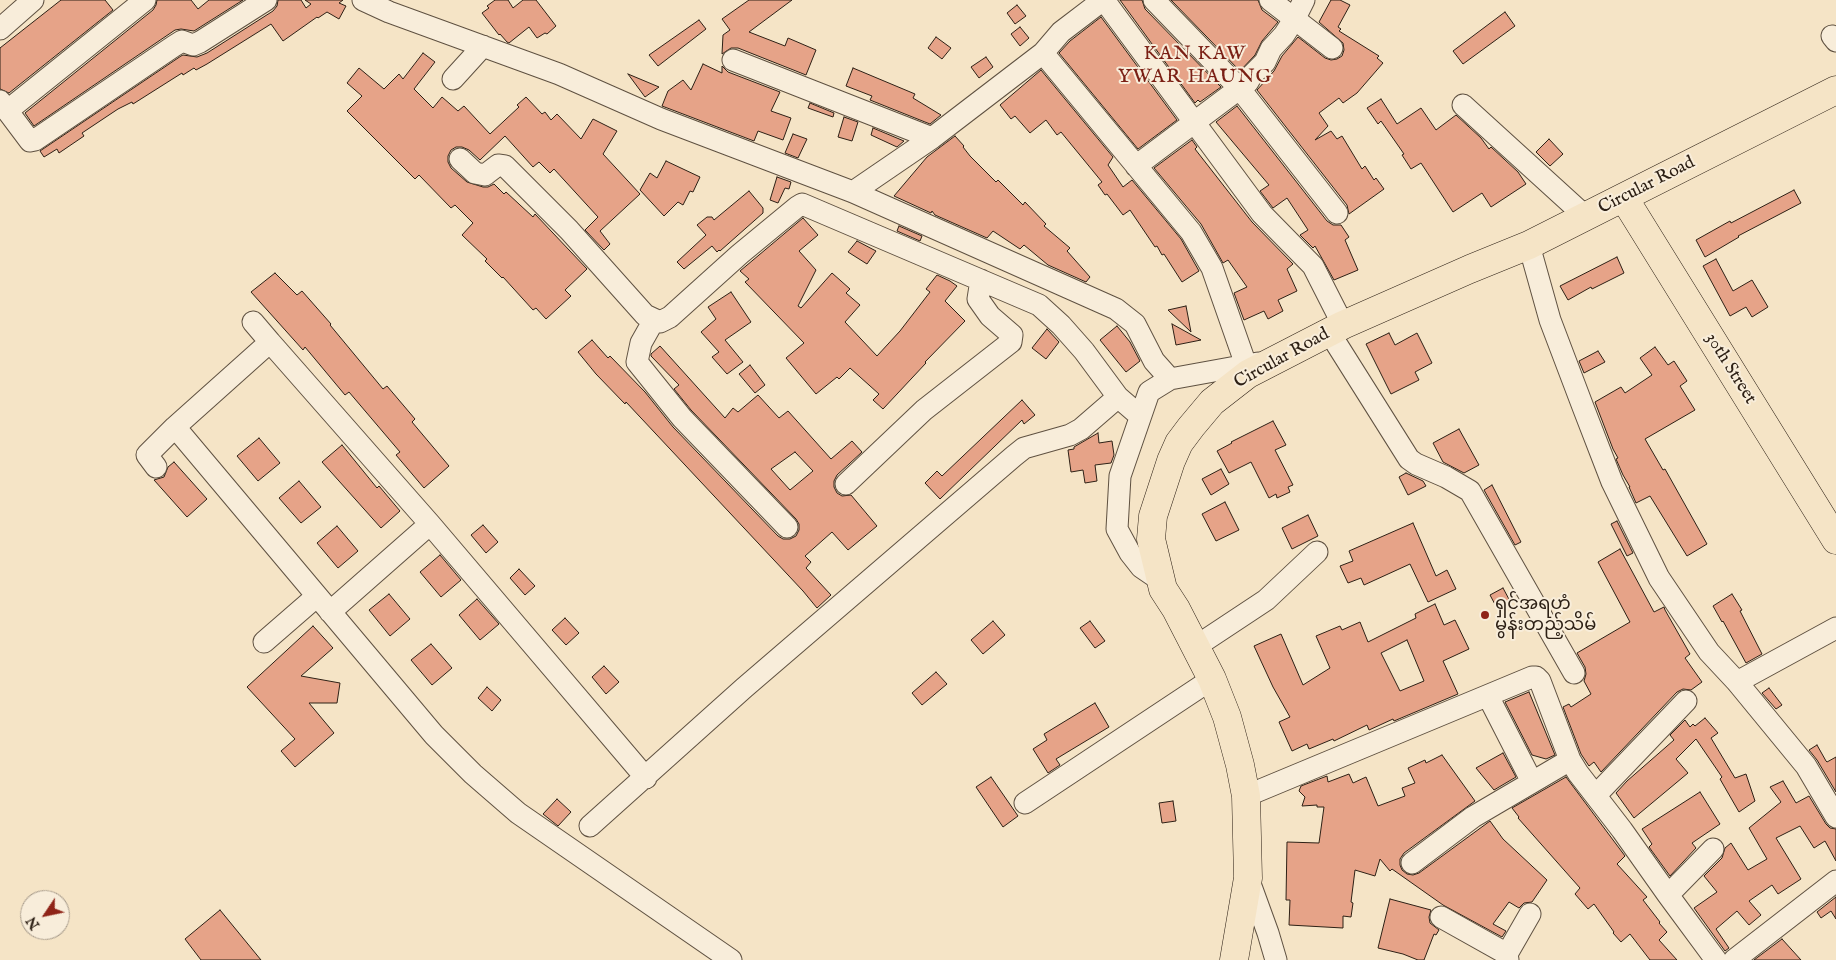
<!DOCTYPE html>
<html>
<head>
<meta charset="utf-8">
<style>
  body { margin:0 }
  #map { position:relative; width:1836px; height:960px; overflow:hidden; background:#f5e4c6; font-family:"IM FELL English",serif }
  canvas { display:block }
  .north { position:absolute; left:20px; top:890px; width:50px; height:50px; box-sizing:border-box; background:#f8edda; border:1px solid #a79b8b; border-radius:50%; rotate:236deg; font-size:14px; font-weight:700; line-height:20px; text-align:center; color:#2d2015 }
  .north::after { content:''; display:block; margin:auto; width:18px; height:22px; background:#8f2418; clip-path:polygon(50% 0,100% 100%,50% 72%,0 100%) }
</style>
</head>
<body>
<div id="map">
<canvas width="1836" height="960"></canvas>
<div class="north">N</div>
</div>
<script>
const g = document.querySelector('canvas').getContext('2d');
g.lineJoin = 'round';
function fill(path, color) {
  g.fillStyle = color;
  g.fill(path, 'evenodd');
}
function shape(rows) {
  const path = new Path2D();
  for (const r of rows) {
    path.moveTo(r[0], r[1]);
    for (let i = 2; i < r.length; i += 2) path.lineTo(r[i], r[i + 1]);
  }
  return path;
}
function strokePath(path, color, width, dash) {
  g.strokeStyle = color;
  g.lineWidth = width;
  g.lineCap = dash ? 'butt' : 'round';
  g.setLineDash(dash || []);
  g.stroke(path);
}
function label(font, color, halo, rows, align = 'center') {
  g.font = font + ' "IM FELL English","Noto Sans Myanmar",serif';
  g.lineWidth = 4;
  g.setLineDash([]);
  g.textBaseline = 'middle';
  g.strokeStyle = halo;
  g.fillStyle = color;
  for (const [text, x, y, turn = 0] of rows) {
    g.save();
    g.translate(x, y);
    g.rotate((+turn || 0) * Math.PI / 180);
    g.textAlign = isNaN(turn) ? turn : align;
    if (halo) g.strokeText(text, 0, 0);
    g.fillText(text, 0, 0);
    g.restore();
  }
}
const building = shape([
  [61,0,105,0,113,10,9,93,0,89,0,48,61,0],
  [157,0,191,0,198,9,209,0,243,0,194,31,181,29,175,30,34,126,25,113,153,10,156,5,157,0],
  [278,0,301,0,306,8,311,4,305,0,343,0,339,3,346,6,339,19,327,12,318,18,317,17,283,41,271,24,207,64,196,70,194,68,183,75,182,73,133,104,132,102,118,109,82,133,84,136,59,153,57,149,44,157,40,151,181,56,183,55,197,57,207,53,273,11,277,6,278,0],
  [495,0,508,0,513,8,523,0,536,0,556,26,547,34,545,33,537,38,529,27,509,43,507,42,500,34,499,35,482,13,489,8,487,6,495,0],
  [749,0,792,0,749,32,785,46,788,38,816,50,806,75,738,48,731,48,722,54,723,35,730,30,722,19,749,0],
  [1120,0,1142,0,1145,9,1221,87,1200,102,1198,100,1195,103,1120,0],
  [1171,0,1258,0,1262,10,1278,22,1262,41,1255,55,1240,71,1171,0],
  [1331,0,1340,0,1350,5,1338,27,1341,29,1339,31,1379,56,1377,58,1383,63,1357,93,1343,103,1339,98,1319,113,1328,126,1315,140,1331,131,1337,139,1342,136,1362,169,1365,166,1374,180,1376,178,1384,189,1349,214,1347,205,1257,90,1274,71,1282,56,1298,37,1325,58,1331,60,1337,59,1342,56,1344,50,1343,43,1319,22,1331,0],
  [1017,5,1026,16,1015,24,1007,13,1017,5],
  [1505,12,1515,26,1463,64,1453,51,1505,12],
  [1101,17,1177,120,1138,149,1059,53,1070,41,1101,17],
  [699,20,706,29,658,66,649,55,699,20],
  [1020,27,1029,38,1020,46,1011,34,1020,27],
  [936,37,951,48,942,59,928,48,936,37],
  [423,53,435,62,414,89,433,108,442,97,458,111,464,106,490,134,519,107,517,105,526,97,542,114,545,112,551,120,557,114,581,139,593,119,617,131,603,154,640,194,600,231,610,244,604,250,585,230,598,217,554,169,550,173,539,162,533,167,505,136,480,160,469,150,462,147,456,147,451,150,448,156,448,162,451,168,467,182,483,187,488,187,494,184,504,194,506,192,533,217,535,214,587,269,565,290,571,296,546,319,536,308,533,310,503,277,502,278,485,261,487,259,462,235,473,223,455,205,451,208,419,175,415,179,347,111,362,96,347,83,359,68,384,89,399,74,403,79,423,53],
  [986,57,993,67,979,78,971,67,986,57],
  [703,64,722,73,722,66,728,72,780,92,771,111,791,118,783,140,758,131,754,141,662,106,668,91,683,80,691,90,703,64],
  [853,68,915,94,913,98,941,115,930,124,870,100,872,96,846,86,853,68],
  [1041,70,1113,157,1108,165,1123,187,1132,180,1181,239,1199,271,1182,282,1164,254,1162,255,1157,246,1155,247,1130,210,1123,215,1107,194,1105,195,1098,185,1102,182,1061,132,1057,135,1046,120,1030,133,1015,116,1011,119,1000,105,1041,70],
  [628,74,659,87,645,97,628,74],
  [1381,99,1397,124,1421,108,1436,130,1456,115,1481,138,1489,149,1491,147,1518,172,1526,184,1491,207,1482,193,1453,212,1421,163,1411,169,1402,155,1404,154,1381,121,1378,124,1367,108,1381,99],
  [810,103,834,113,833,117,808,108,810,103],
  [1237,106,1327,221,1333,225,1341,225,1349,237,1345,240,1358,270,1334,280,1315,246,1313,248,1300,235,1308,230,1287,198,1273,208,1260,191,1269,185,1216,122,1237,106],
  [844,117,858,122,852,141,838,137,844,117],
  [873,128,904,141,897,147,871,135,873,128],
  [793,134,807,139,798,158,785,153,793,134],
  [955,136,964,146,963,147,970,156,996,182,998,180,1023,205,1025,202,1046,224,1044,226,1070,248,1067,251,1090,277,1086,282,1048,265,1024,245,1020,249,993,231,987,238,935,215,932,211,931,213,894,196,927,157,955,136],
  [1549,139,1563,154,1550,166,1536,152,1549,139],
  [1192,140,1197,147,1195,149,1252,222,1293,264,1287,269,1297,291,1278,300,1283,311,1268,319,1264,311,1244,320,1234,293,1247,287,1228,260,1223,263,1201,224,1154,168,1192,140],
  [666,161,700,177,693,192,690,191,683,205,678,202,664,216,640,190,650,173,657,178,666,161],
  [777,177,791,182,789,189,785,188,778,203,770,200,777,177],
  [1794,190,1801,203,1738,236,1739,237,1705,257,1696,240,1730,221,1731,223,1794,190],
  [749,191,763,208,763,213,720,251,719,250,717,252,712,246,684,269,677,262,706,235,697,225,707,217,712,217,714,220,749,191],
  [803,218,818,235,799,251,816,270,798,306,801,308,832,273,850,289,846,293,860,305,845,322,877,356,900,331,930,292,926,289,937,275,950,281,957,286,945,301,965,321,925,362,926,363,883,409,873,400,879,394,850,368,839,379,837,377,816,394,786,358,804,343,745,282,749,279,740,271,803,218],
  [899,226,922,236,920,241,897,231,899,226],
  [857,241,876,251,867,264,848,252,857,241],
  [1617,257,1624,273,1592,289,1591,287,1568,300,1560,286,1617,257],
  [1716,259,1733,291,1752,280,1768,307,1752,317,1746,307,1730,316,1703,266,1716,259],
  [275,273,297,295,302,291,331,324,330,325,383,389,387,386,415,419,412,422,449,466,424,488,396,455,400,452,349,392,345,395,305,347,303,350,251,292,275,273],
  [731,292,751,322,725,340,743,362,727,374,712,357,719,352,701,332,716,319,708,307,731,292],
  [1186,306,1191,332,1168,310,1186,306],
  [1172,324,1201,340,1176,345,1172,324],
  [1117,326,1130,342,1140,361,1126,372,1100,340,1117,326],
  [1047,329,1059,342,1046,359,1032,348,1047,329],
  [1389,333,1395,345,1417,333,1432,363,1415,372,1419,380,1391,394,1366,344,1389,333],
  [592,340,608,358,610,356,645,392,673,427,778,536,783,539,790,539,796,536,799,530,799,524,796,519,691,410,674,389,679,385,651,356,651,354,660,346,725,418,733,408,738,412,758,395,779,418,788,411,831,459,852,441,862,452,837,475,834,481,834,487,837,493,842,496,851,495,877,526,848,550,832,532,805,556,811,562,806,568,831,595,817,608,803,591,626,402,625,404,596,374,578,352,592,340],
  [795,452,813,471,790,490,771,469,795,452],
  [1655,347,1668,365,1674,361,1687,381,1680,386,1695,410,1645,439,1663,470,1665,469,1707,544,1687,556,1650,496,1636,503,1629,487,1630,487,1623,475,1616,459,1618,458,1613,449,1595,402,1621,387,1625,393,1652,375,1640,358,1655,347],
  [1598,351,1605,362,1584,373,1579,361,1598,351],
  [750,365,765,385,755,393,739,374,750,365],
  [1022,400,1035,415,1024,424,1022,420,940,499,925,483,937,471,942,476,1022,400],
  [1273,421,1286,445,1275,450,1293,485,1288,487,1290,492,1277,498,1276,494,1269,498,1251,462,1229,473,1217,451,1232,443,1231,442,1273,421],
  [1459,429,1479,465,1464,473,1443,462,1433,443,1459,429],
  [1098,433,1099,443,1112,441,1114,455,1111,463,1095,465,1097,481,1085,483,1083,470,1071,472,1068,450,1074,449,1074,447,1098,433],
  [259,438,280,463,258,481,237,456,259,438],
  [342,445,377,488,379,486,400,511,381,528,322,462,342,445],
  [174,462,207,499,187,517,154,480,164,477,168,467,174,462],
  [1221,469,1229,484,1211,495,1202,479,1221,469],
  [1406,473,1423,481,1426,486,1408,495,1399,477,1406,473],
  [299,481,321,507,301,523,279,498,299,481],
  [1492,485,1521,542,1515,545,1484,490,1492,485],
  [1225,502,1239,530,1216,541,1202,514,1225,502],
  [1308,515,1318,536,1292,549,1282,528,1308,515],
  [1617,521,1633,553,1627,556,1611,524,1617,521],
  [1413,523,1436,576,1447,570,1456,589,1428,602,1410,564,1364,585,1361,578,1348,583,1340,566,1353,561,1349,551,1413,523],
  [483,525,498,542,486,553,471,535,483,525],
  [337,526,358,551,338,568,317,543,337,526],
  [1620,549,1654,612,1664,607,1665,610,1690,654,1685,658,1702,682,1691,690,1683,689,1677,692,1601,772,1594,762,1589,766,1581,754,1563,707,1569,704,1571,707,1591,694,1584,681,1586,674,1585,667,1577,653,1630,622,1598,562,1620,549],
  [440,555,461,580,441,597,420,572,440,555],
  [519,569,535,586,525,595,510,578,519,569],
  [1503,588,1511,603,1498,610,1490,595,1503,588],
  [389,594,410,619,390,636,369,610,389,594],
  [1732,594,1742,610,1740,611,1762,654,1746,663,1723,621,1722,622,1713,606,1732,594],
  [477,599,499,624,480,640,459,615,477,599],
  [1435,604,1444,625,1455,620,1469,649,1443,661,1458,694,1394,721,1393,719,1369,730,1367,725,1334,741,1333,739,1309,749,1307,744,1292,751,1279,722,1290,717,1273,687,1254,646,1281,634,1303,685,1330,668,1316,636,1340,626,1342,630,1360,622,1368,642,1416,618,1415,614,1435,604],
  [1407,640,1424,681,1400,691,1381,653,1407,640],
  [565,618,579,633,566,645,552,630,565,618],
  [993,621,1005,635,983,654,971,640,993,621],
  [1090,621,1105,641,1095,648,1080,628,1090,621],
  [313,626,333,648,301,676,340,683,337,703,309,703,334,733,295,767,281,751,295,739,247,687,313,626],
  [431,644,452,668,432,685,411,660,431,644],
  [604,666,619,682,606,694,592,677,604,666],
  [936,672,947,684,922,705,912,693,936,672],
  [487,687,501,700,492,711,478,698,487,687],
  [1769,688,1782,705,1776,709,1762,693,1769,688],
  [1529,692,1555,755,1546,759,1532,755,1505,702,1529,692],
  [1095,703,1109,727,1056,759,1060,765,1048,773,1033,749,1047,740,1044,734,1095,703],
  [1705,718,1718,733,1711,738,1735,778,1746,774,1755,801,1739,812,1720,779,1722,777,1696,739,1676,759,1688,773,1634,818,1616,793,1627,781,1674,740,1670,735,1685,720,1690,727,1693,724,1695,726,1705,718],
  [1817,745,1826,761,1827,762,1836,757,1836,792,1817,760,1809,750,1817,745],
  [1503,753,1516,777,1494,790,1476,768,1503,753],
  [1442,755,1475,801,1404,853,1400,859,1400,865,1402,870,1407,874,1413,875,1419,873,1490,821,1503,839,1547,880,1532,902,1524,903,1519,908,1509,902,1493,924,1506,931,1502,937,1443,905,1392,869,1390,871,1380,859,1375,876,1355,870,1351,902,1353,903,1351,917,1343,916,1343,928,1289,925,1290,900,1286,900,1287,842,1319,843,1324,807,1317,807,1317,805,1302,806,1305,797,1299,791,1301,786,1327,776,1328,782,1349,774,1353,783,1366,777,1378,806,1405,796,1402,788,1415,783,1408,768,1425,760,1426,763,1442,755],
  [991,777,1018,816,1003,827,976,787,991,777],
  [1566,777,1625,856,1617,864,1647,897,1643,900,1660,922,1659,923,1667,932,1659,940,1677,960,1650,960,1630,934,1621,942,1613,933,1614,932,1594,904,1588,909,1575,894,1580,888,1518,818,1519,817,1512,808,1566,777],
  [1783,781,1796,803,1809,796,1826,824,1830,828,1836,829,1836,861,1825,841,1814,848,1800,826,1776,838,1801,879,1778,894,1772,885,1749,901,1761,915,1749,925,1737,911,1716,929,1729,948,1725,951,1694,908,1717,892,1704,876,1722,858,1725,848,1731,843,1748,870,1767,859,1749,828,1781,802,1770,787,1783,781],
  [1700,792,1720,824,1692,843,1696,848,1670,876,1649,847,1652,844,1642,829,1700,792],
  [557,799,571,812,558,826,543,814,557,799],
  [1173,801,1176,821,1162,823,1159,803,1173,801],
  [1836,897,1836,919,1831,911,1821,918,1817,912,1836,897],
  [1390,899,1431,910,1429,917,1430,923,1439,930,1436,935,1434,934,1424,960,1418,960,1403,954,1378,948,1390,899],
  [220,910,261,960,201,960,185,939,220,910],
  [1782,939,1801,960,1754,960,1782,939]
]);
const minor = shape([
  [363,0,389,12,559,74,661,119,853,192,1116,309,1135,324,1154,361,1170,379],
  [1104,0,1262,214,1313,266,1343,325],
  [1154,0,1240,89,1337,213],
  [1270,0,1332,48],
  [0,29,33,0],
  [1832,36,1836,41],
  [1043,53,1191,232,1212,268,1246,365],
  [733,60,932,138],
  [453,79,483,46],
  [0,101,30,141,35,140,174,46,182,41,193,45,200,42,266,0],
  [1463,105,1586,217],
  [7,111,145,0],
  [460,159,475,173,485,175,498,165,505,166,569,230,645,315,660,322,670,317,740,254,797,207,802,204,1039,305,1061,325,1084,351,1118,397,1140,416],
  [1136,166,1248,82,1252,75,1265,62,1271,49,1284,35,1295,18,1304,0],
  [853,192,932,138,1043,53,1061,32,1103,0],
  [1529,245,1550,320,1583,407,1612,482,1659,578,1709,652,1737,682,1806,766,1836,817],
  [654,320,641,343,637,362,682,418,787,527],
  [253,322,270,342],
  [1329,332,1409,459,1416,464,1446,477,1470,491,1574,673],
  [175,427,434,735,473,774,518,813,731,960],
  [156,467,147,455,175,427,270,342,430,524,646,778],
  [846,484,924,410,1011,342,1012,335,990,316,978,299,981,280],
  [1160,580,1141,567,1130,553,1117,529,1120,476,1149,392,1170,379,1258,363],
  [330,612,430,524],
  [264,642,317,596],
  [1195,647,1266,600,1317,552],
  [1737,682,1836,628],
  [1488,696,1532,782],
  [1596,795,1686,701],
  [1246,796,1532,677,1536,677,1540,681,1570,760,1578,773,1622,830,1668,895,1716,960],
  [1025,803,1212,679],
  [590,826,744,688,1014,456,1024,448,1070,435,1081,429,1118,397],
  [1412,863,1473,817,1570,760],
  [1248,878,1268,933,1276,960],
  [1668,895,1713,849],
  [1441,917,1507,954,1508,960],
  [1507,954,1530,914],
  [1734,960,1836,881]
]);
const major = shape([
  [1624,198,1836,540],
  [1234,960,1248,878,1246,796,1240,765,1227,717,1212,679,1176,609,1163,589,1151,539,1153,516,1171,461,1179,443,1191,427,1212,402,1248,374,1343,325,1470,269,1529,245,1836,90]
]);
const markers = [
  [1485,615,5,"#8f2418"]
];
const streetNames = [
  ["Circular Road",1647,186,-27],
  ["Circular Road",1282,359,-29],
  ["30th Street",1730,369,58]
];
const poiNames = [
  ["ရှင်အရဟံ",1495,605],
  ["မွန်းတည့်သိမ်",1495,626]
];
const quarterNames = [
  ["KAN KAW",1195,55],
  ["YWAR HAUNG",1195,78]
];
fill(building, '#e6a388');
strokePath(building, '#2d2015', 1);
strokePath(minor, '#5f5141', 23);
strokePath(major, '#2d2015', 29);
strokePath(minor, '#f8edda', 21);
strokePath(major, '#f5e4c6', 28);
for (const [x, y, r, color] of markers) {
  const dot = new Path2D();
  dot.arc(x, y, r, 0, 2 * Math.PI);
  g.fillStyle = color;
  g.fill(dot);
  strokePath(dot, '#f8edda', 2);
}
label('18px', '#2d2015', '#f8edda', streetNames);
label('18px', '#2d2015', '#f8edda', poiNames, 'left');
g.letterSpacing = '1px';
label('20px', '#7a1f14', '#f8edda', quarterNames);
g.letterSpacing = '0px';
</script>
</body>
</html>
